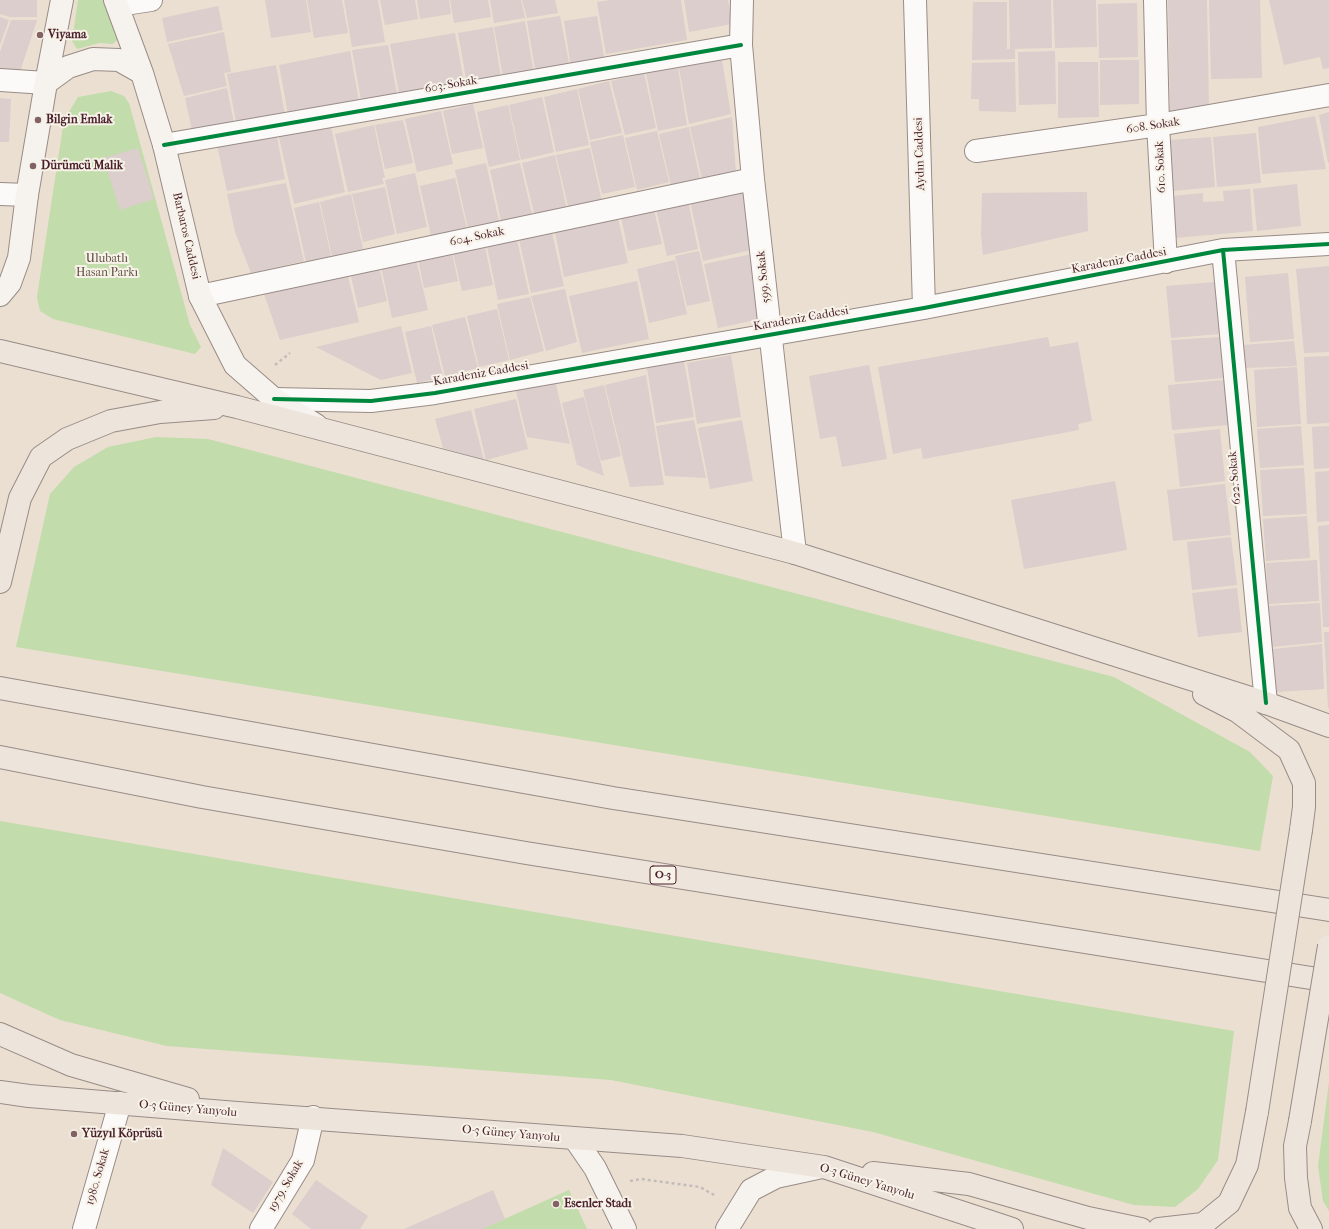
<!DOCTYPE html>
<html>
<head>
<meta charset="utf-8">
<style>
  body { margin:0 }
  canvas { display:block; background:#eadfd0 }
</style>
</head>
<body>
<canvas width="1329" height="1229"></canvas>
<script>
const g = document.querySelector('canvas').getContext('2d');
g.lineJoin = 'round';
function fill(path, color) {
  g.fillStyle = color;
  g.fill(path, 'evenodd');
}
function shape(rows) {
  const path = new Path2D();
  for (const r of rows) {
    path.moveTo(r[0], r[1]);
    for (let i = 2; i < r.length; i += 2) path.lineTo(r[i], r[i + 1]);
  }
  return path;
}
function strokePath(path, color, width, dash) {
  g.strokeStyle = color;
  g.lineWidth = width;
  g.lineCap = dash ? 'butt' : 'round';
  g.setLineDash(dash || []);
  g.stroke(path);
}
function label(font, color, halo, rows, align = 'center') {
  g.font = font + ' "IM FELL French Canon",serif';
  g.lineWidth = 4;
  g.setLineDash([]);
  g.textBaseline = 'middle';
  g.strokeStyle = halo;
  g.fillStyle = color;
  for (const [text, x, y, turn = 0] of rows) {
    g.save();
    g.translate(x, y);
    g.rotate((+turn || 0) * Math.PI / 180);
    g.textAlign = isNaN(turn) ? turn : align;
    if (halo) g.strokeText(text, 0, 0);
    g.fillText(text, 0, 0);
    g.restore();
  }
}
const green = shape([
  [78,0,104,0,118,39,113,44,99,43,77,49,72,41],
  [111,91,124,96,129,103,190,325,201,347,195,354,53,319,40,311,37,297,64,120,78,97],
  [156,437,208,439,1114,677,1250,752,1273,776,1260,851,16,647,50,494,74,467,108,447],
  [0,821,1234,1031,1218,1160,1198,1189,1175,1207,1134,1205,873,1132,611,1080,167,1046,60,1020,0,993],
  [1329,1082,1329,1211,1323,1201,1318,1166],
  [569,1190,587,1229,482,1229]
]);
const building = shape([
  [0,0,37,0,37,17,10,17,0,14],
  [265,0,306,0,311,32,271,38],
  [307,0,342,0,348,33,314,38],
  [344,0,378,0,385,42,352,47],
  [380,0,415,0,418,19,385,25],
  [417,0,449,0,451,14,420,19],
  [450,0,488,0,491,17,454,23],
  [490,0,521,0,525,18,494,23],
  [522,0,555,0,558,13,527,18],
  [610,0,681,0,687,40,606,54,597,2],
  [684,0,728,0,732,24,689,32],
  [1009,0,1051,0,1052,48,1010,49],
  [1053,0,1096,0,1097,47,1055,48],
  [1168,0,1207,0,1209,110,1170,111],
  [1209,0,1260,0,1262,78,1211,79],
  [1269,0,1329,0,1329,68,1323,69,1320,57,1284,65],
  [973,2,1007,2,1007,49,1015,49,1015,59,972,60],
  [1137,3,1138,57,1099,58,1098,4],
  [218,6,223,30,167,42,162,18],
  [560,16,570,68,536,74,527,21],
  [597,16,605,62,571,68,564,21],
  [0,17,9,20,0,45],
  [11,20,37,20,18,78,0,73,0,52],
  [525,21,534,74,503,77,494,27],
  [493,27,501,78,467,84,458,33],
  [224,32,231,72,224,73,227,86,184,96,168,44],
  [455,33,464,82,399,93,390,44],
  [388,45,397,94,361,100,352,50],
  [350,51,359,101,288,114,279,65],
  [1055,51,1056,104,1019,105,1018,52],
  [722,60,731,114,689,124,679,68],
  [1100,60,1139,60,1139,104,1100,105],
  [1015,62,1016,112,979,111,979,99,971,99,972,63],
  [1058,62,1098,62,1099,117,1058,118],
  [276,65,285,115,236,122,227,74],
  [678,68,687,125,658,131,646,73],
  [644,73,656,128,625,135,611,81],
  [609,81,622,133,590,140,578,89],
  [227,88,234,123,192,130,185,98],
  [577,89,589,145,556,152,544,97],
  [542,97,554,152,521,160,509,105],
  [0,98,11,99,9,142,0,142],
  [473,104,483,148,452,154,443,111],
  [508,105,520,160,489,167,477,112],
  [441,111,453,164,417,172,405,119],
  [1329,112,1329,163,1328,163,1319,115],
  [1315,116,1326,169,1262,174,1258,127],
  [732,117,736,174,702,179,690,127],
  [403,120,413,163,385,169,375,125],
  [330,122,345,192,294,204,278,133],
  [374,125,385,178,382,178,384,184,348,192,335,134],
  [689,127,700,179,671,186,659,134],
  [657,131,669,182,637,190,625,138],
  [276,132,285,179,227,191,217,145],
  [1256,133,1261,183,1217,187,1213,137],
  [623,135,635,187,602,194,590,142],
  [1211,137,1215,187,1173,191,1169,140],
  [138,148,154,199,120,210,103,158],
  [590,148,602,202,569,210,556,155],
  [555,155,567,210,535,217,522,163],
  [486,163,499,221,468,228,455,170],
  [520,163,533,218,502,225,490,170],
  [415,173,427,227,397,234,385,180],
  [455,178,467,229,431,236,420,186],
  [286,183,304,261,251,273,235,232,227,194],
  [1297,184,1301,226,1257,231,1253,189],
  [385,187,395,234,363,242,352,194],
  [749,188,756,249,703,261,690,201],
  [1250,189,1253,231,1175,238,1172,196,1203,193,1203,202,1224,201,1223,191],
  [1087,192,1088,231,983,255,981,234,982,193],
  [351,194,363,249,332,256,320,202],
  [688,201,698,249,667,256,655,205],
  [319,202,331,256,306,262,294,208],
  [653,206,662,244,628,251,620,212],
  [617,213,628,263,564,277,554,227],
  [551,228,564,286,531,293,518,235],
  [516,235,529,294,498,300,486,242],
  [484,242,493,285,462,291,452,249],
  [451,249,458,281,424,288,417,254],
  [699,251,710,301,687,306,675,256],
  [757,253,760,319,718,328,704,264],
  [415,255,428,310,392,318,380,262],
  [675,260,687,314,649,323,637,269],
  [378,262,387,301,358,308,350,271],
  [1329,266,1329,352,1304,353,1296,269],
  [347,272,359,322,280,340,263,291],
  [1288,273,1294,339,1250,342,1245,277],
  [637,281,649,339,582,353,569,296],
  [1216,282,1220,334,1171,338,1166,286],
  [565,289,577,342,546,351,531,296],
  [530,297,544,351,510,360,497,304],
  [497,309,509,360,479,367,467,316],
  [465,317,478,368,445,376,432,325],
  [401,326,412,373,381,380,316,347],
  [431,326,443,377,417,383,405,332],
  [1048,337,1050,347,1078,342,1092,421,1078,424,1079,430,923,459,921,448,893,454,878,367],
  [1221,337,1224,378,1175,382,1171,340],
  [1294,341,1297,366,1244,368,1243,345],
  [731,355,741,417,697,424,687,363],
  [683,356,694,417,656,423,646,362],
  [1329,356,1329,423,1307,424,1304,357],
  [869,365,887,459,842,467,836,436,820,439,809,376],
  [1297,367,1301,424,1257,427,1254,370],
  [646,375,664,485,630,487,605,385],
  [1224,380,1228,425,1172,430,1168,385],
  [555,381,570,444,527,437,516,391],
  [604,385,621,456,601,461,583,390],
  [584,397,604,476,577,465,572,445,562,403],
  [516,399,528,449,486,460,474,409],
  [471,410,484,460,443,448,435,419],
  [694,420,706,478,665,476,656,426],
  [742,420,753,481,710,489,698,428],
  [1301,426,1304,465,1260,468,1257,429],
  [1329,426,1329,468,1314,469,1312,427],
  [1220,429,1225,481,1180,487,1174,434],
  [1304,468,1307,514,1263,516,1260,470],
  [1329,471,1329,521,1317,522,1315,472],
  [1115,481,1127,550,1024,569,1011,500],
  [1225,484,1231,535,1173,541,1167,490],
  [1307,516,1310,558,1266,561,1263,519],
  [1329,525,1329,627,1323,627,1318,526],
  [1231,537,1237,585,1192,590,1187,542],
  [1317,560,1319,601,1268,604,1266,563],
  [1237,588,1242,632,1198,637,1192,593],
  [1320,603,1322,642,1272,647,1268,606],
  [1324,632,1329,632,1329,708,1328,708],
  [1322,644,1324,689,1277,692,1273,649],
  [223,1148,273,1182,253,1213,211,1185],
  [316,1180,368,1216,360,1229,311,1229,292,1214],
  [493,1190,505,1219,482,1229,404,1229]
]);
const path = shape([
  [275,365,290,353],
  [630,1181,641,1179,700,1187,716,1196]
]);
const street = shape([
  [742,0,741,45,753,179,795,553],
  [915,0,924,308],
  [1155,0,1158,125,1166,262],
  [118,5,151,0],
  [0,80,46,83],
  [164,145,741,45],
  [976,151,1158,125,1329,95],
  [0,194,27,195],
  [1223,250,1266,703],
  [200,296,753,179],
  [274,399,371,401,435,393,924,308,1223,250,1329,244],
  [84,1229,120,1103],
  [261,1229,303,1160,313,1117]
]);
const secondary = shape([
  [115,0,142,73,164,145,200,296,235,365,274,399,316,425],
  [46,83,68,67,93,59,119,60,142,73],
  [0,295,10,283,19,258,27,195,46,83,62,0],
  [575,1139,595,1168,625,1229],
  [727,1229,751,1190,776,1177,822,1167]
]);
const primary = shape([
  [0,351,237,407,795,553,1266,703,1329,726],
  [0,582,20,498,41,457,67,439,111,421,160,412,214,408],
  [1204,694,1237,711,1289,750,1304,783,1304,807,1301,830],
  [0,1034,71,1065,188,1099],
  [0,1092,29,1096,237,1113,682,1146,824,1167,1012,1229],
  [1300,1121,1295,1146,1296,1178,1300,1208,1311,1229],
  [873,1173,969,1184,1088,1218,1141,1229],
  [1159,1229,1203,1224,1229,1203,1247,1165,1257,1112]
]);
const highway = shape([
  [0,688,613,798,1329,910],
  [0,757,202,797,526,853,1329,981]
]);
const primaryBridge = shape([
  [1257,1112,1301,830],
  [1300,1121,1329,946]
]);
const cycleway = shape([
  [164,145,741,45],
  [1223,250,1266,703],
  [274,399,371,401,435,393,924,308,1223,250,1329,244]
]);
const markers = [
  [40,35,4,"#826265"],
  [38,120,4,"#826265"],
  [33,166,4,"#826265"],
  [74,1134,4,"#826265"],
  [556,1204,4,"#826265"]
];
const shields = [
  [663,875,26]
];
const shieldNames = [
  ["O-3",663,875]
];
const poiNames = [
  ["Viyama",48,35],
  ["Bilgin Emlak",46,120],
  ["Dürümcü Malik",41,166],
  ["Yüzyıl Köprüsü",82,1134],
  ["Esenler Stadı",564,1204]
];
const streetNames = [
  ["603. Sokak",451,85,-10],
  ["608. Sokak",1153,126,-9],
  ["Aydın Caddesi",920,154,-92],
  ["610. Sokak",1161,167,-93],
  ["Barbaros Caddesi",186,236,77],
  ["604. Sokak",477,237,-12],
  ["Karadeniz Caddesi",1119,261,-11],
  ["599. Sokak",764,277,-96],
  ["Karadeniz Caddesi",801,319,-10],
  ["Karadeniz Caddesi",481,374,-10],
  ["622. Sokak",1235,478,-95],
  ["O-3 Güney Yanyolu",188,1109,5],
  ["O-3 Güney Yanyolu",511,1134,5],
  ["1980. Sokak",98,1177,-74],
  ["O-3 Güney Yanyolu",867,1182,17],
  ["1979. Sokak",286,1186,-60]
];
const parkNames = [
  ["Ulubatlı",107,259],
  ["Hasan Parkı",107,273]
];
fill(green, '#c2dcab');
fill(building, '#dbcecc');
strokePath(street, '#998c87', 24);
strokePath(secondary, '#998c87', 24);
strokePath(primary, '#998c87', 24);
strokePath(highway, '#998c87', 24);
strokePath(path, '#c3bcbb', 2.5, [3, 3]);
strokePath(street, '#fcfaf8', 22);
strokePath(secondary, '#f6f2ed', 22);
strokePath(primary, '#ede4dc', 22);
strokePath(highway, '#ede4dc', 22);
strokePath(primaryBridge, '#998c87', 24, []);
strokePath(primaryBridge, '#ede4dc', 22);
strokePath(cycleway, '#00873e', 4);
for (const [x, y, r, color] of markers) {
  const dot = new Path2D();
  dot.arc(x, y, r, 0, 2 * Math.PI);
  g.fillStyle = color;
  g.fill(dot);
  strokePath(dot, '#f7f3e8', 1.5);
}
for (const [x, y, w] of shields) {
  const box = new Path2D();
  box.roundRect(x - w / 2, y - 9, w, 18, 3);
  g.fillStyle = '#f7f3e8';
  g.fill(box);
  strokePath(box, '#4a1f2b', 1);
}
label('bold 11px', '#4a1f2b', null, shieldNames);
label('bold 12px', '#4a1f2b', '#f7f3e8', poiNames, 'left');
label('12px', '#4a1f2b', '#f7f3e8', streetNames);
label('12px', '#604e43', '#f7f3e8', parkNames);
</script>
</body>
</html>
